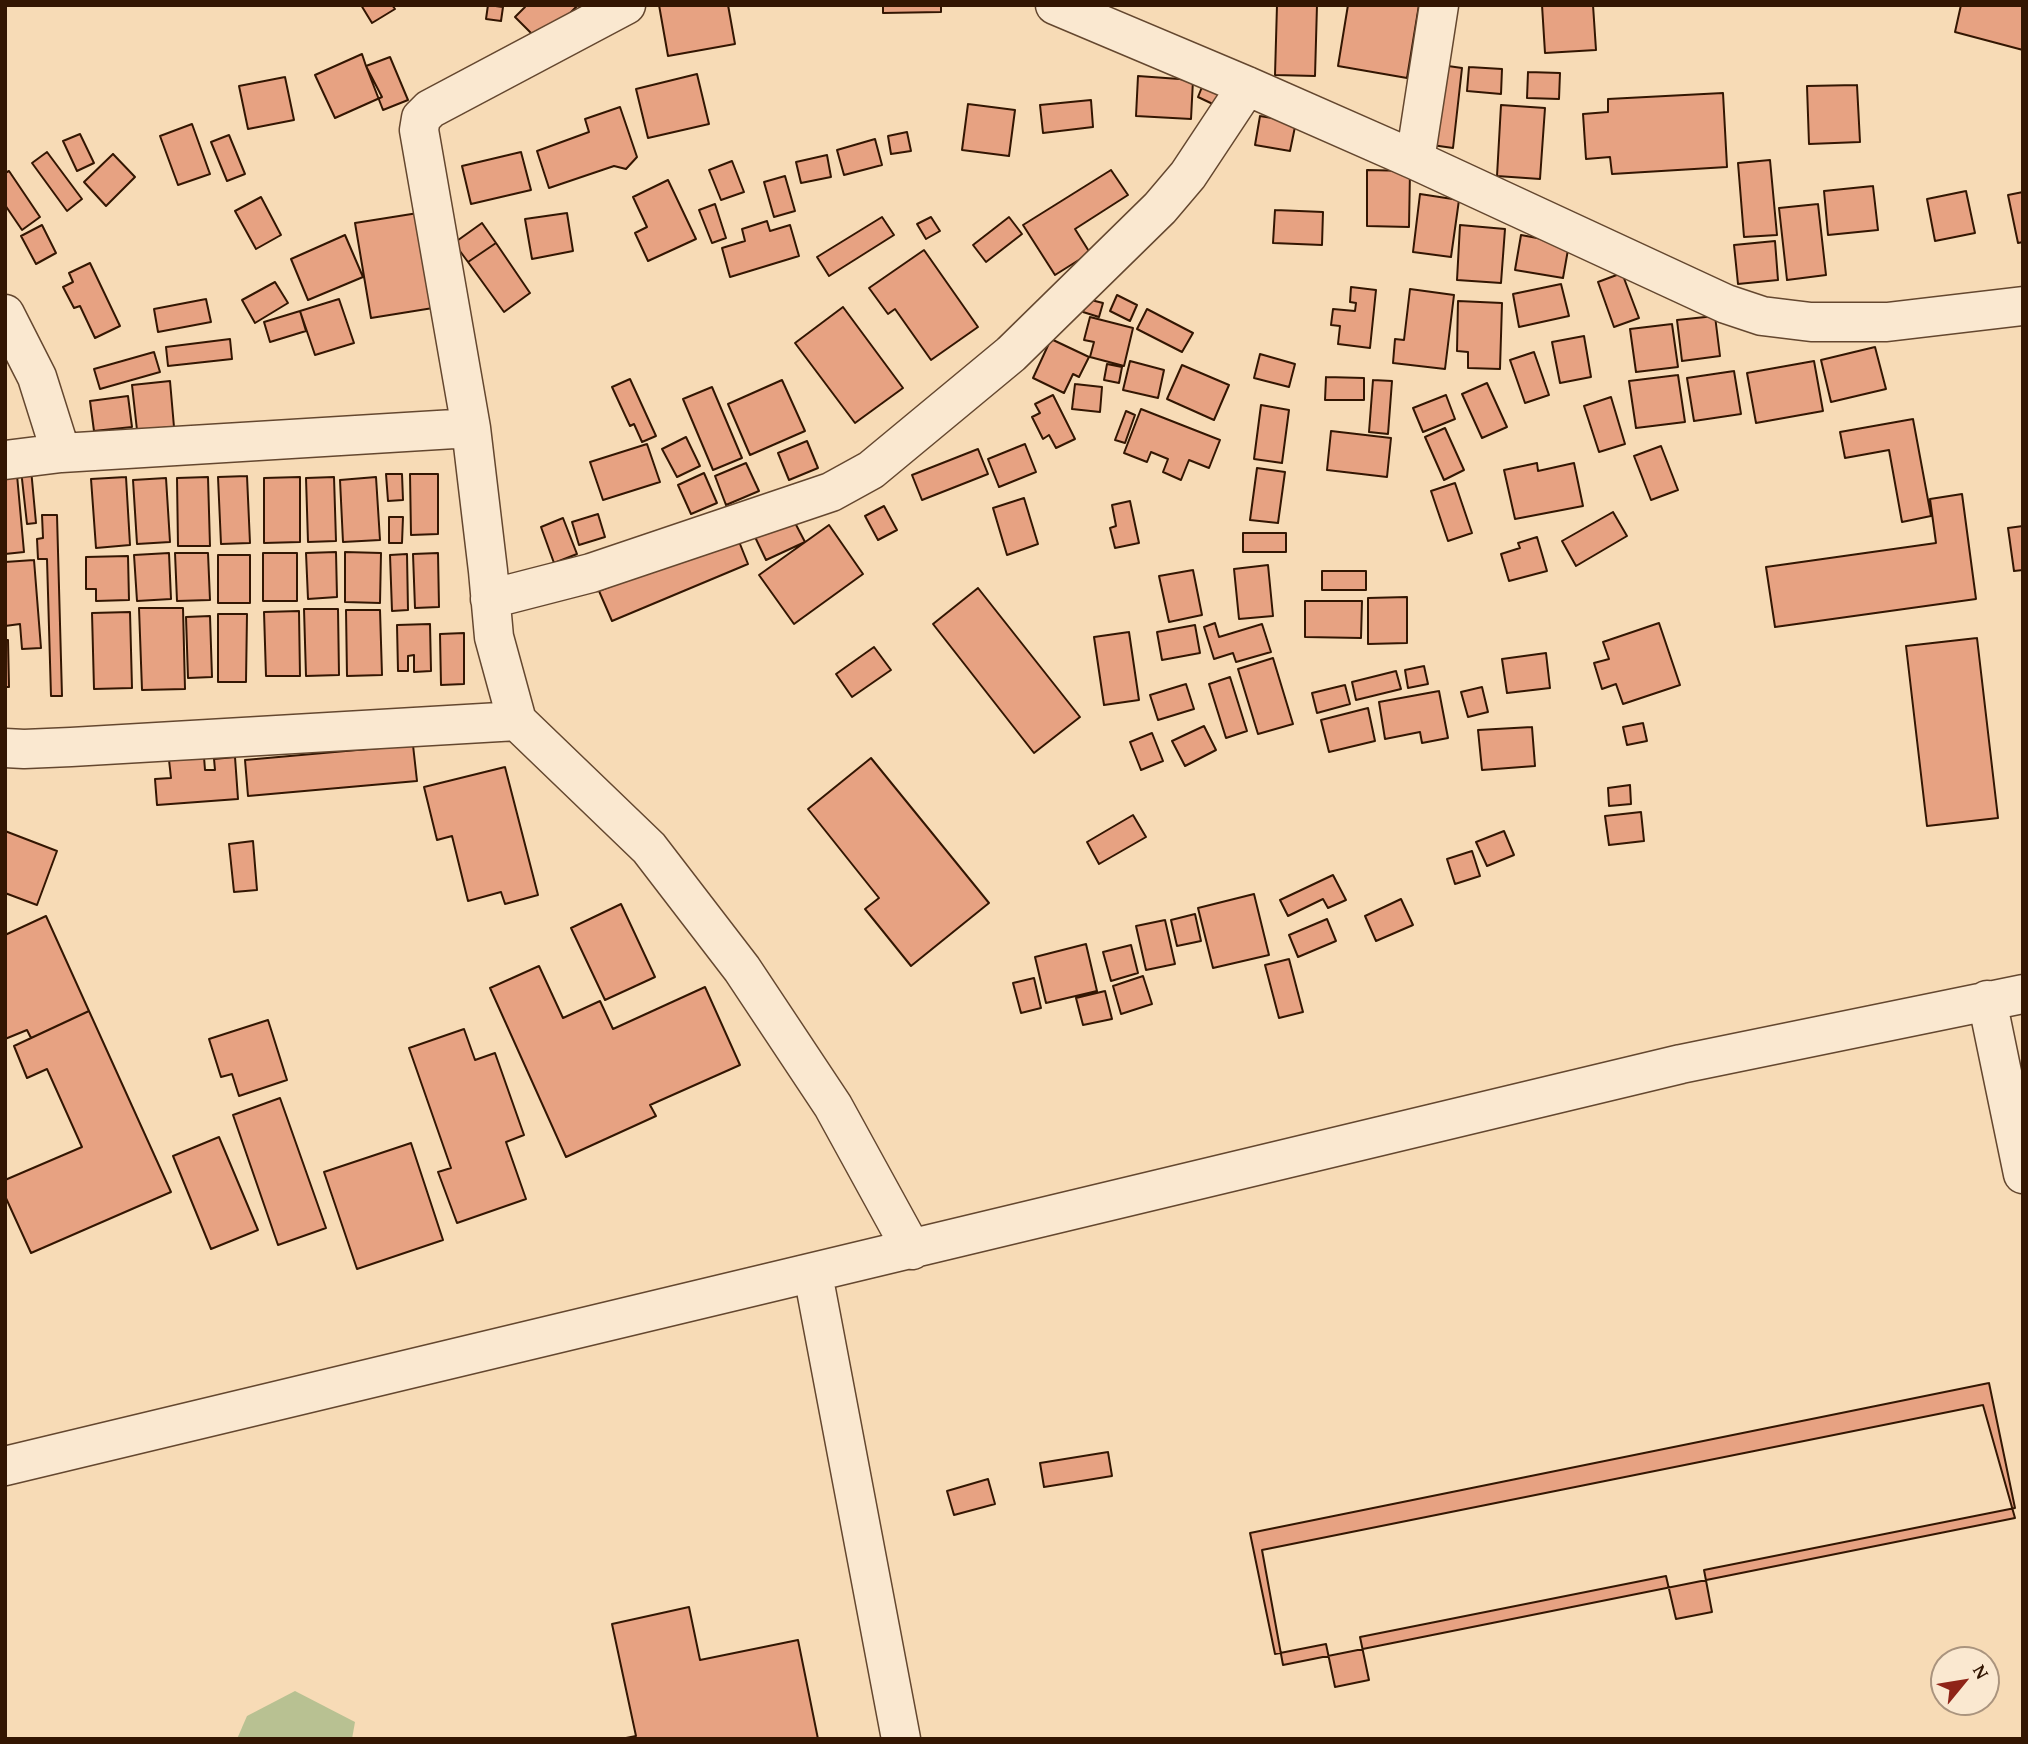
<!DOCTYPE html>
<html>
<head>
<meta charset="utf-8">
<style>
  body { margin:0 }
  #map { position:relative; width:2028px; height:1744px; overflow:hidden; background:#f7dbb6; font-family:"Gentium Book Plus",serif }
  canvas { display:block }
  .frame { position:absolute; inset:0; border:7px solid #331602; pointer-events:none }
  .north { position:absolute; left:1930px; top:1646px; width:70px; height:70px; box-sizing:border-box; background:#fae8d0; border:2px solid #aa947e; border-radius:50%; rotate:60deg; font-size:19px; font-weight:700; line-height:28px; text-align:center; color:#331602 }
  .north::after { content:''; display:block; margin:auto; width:24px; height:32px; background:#8f2418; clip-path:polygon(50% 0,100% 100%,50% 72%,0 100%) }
</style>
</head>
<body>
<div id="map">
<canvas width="2028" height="1744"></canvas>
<div class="frame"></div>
<div class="north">N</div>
</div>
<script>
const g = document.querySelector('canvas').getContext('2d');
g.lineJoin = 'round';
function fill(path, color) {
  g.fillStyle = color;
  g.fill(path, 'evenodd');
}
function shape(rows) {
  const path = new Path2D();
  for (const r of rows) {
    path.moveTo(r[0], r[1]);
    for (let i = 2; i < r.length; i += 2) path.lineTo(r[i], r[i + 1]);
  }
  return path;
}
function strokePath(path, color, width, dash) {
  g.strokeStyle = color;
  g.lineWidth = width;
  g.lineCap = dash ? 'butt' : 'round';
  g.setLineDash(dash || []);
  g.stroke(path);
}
const green = shape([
  [295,1691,355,1722,352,1739,237,1739,247,1716]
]);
const building = shape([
  [361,5,392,5,395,9,372,23,361,5],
  [488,5,503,7,501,21,486,19,488,5],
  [523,5,578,5,541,43,515,17,525,7,523,5],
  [659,5,728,5,735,44,668,56,659,5],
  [883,5,941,5,941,12,883,13,883,5],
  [1277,5,1317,5,1315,76,1275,75,1277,5],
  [1348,5,1419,5,1407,78,1338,66,1348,5],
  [1542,5,1593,5,1596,50,1545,53,1542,5],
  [1961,5,2023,5,2023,50,1955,32,1961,5],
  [362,54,366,66,382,97,335,118,315,75,362,54],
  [390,57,408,100,383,110,366,66,390,57],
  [1441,65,1462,68,1453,148,1432,145,1441,65],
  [1469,67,1502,69,1501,94,1467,91,1469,67],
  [1528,72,1560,73,1559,99,1527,98,1528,72],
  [697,74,709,124,648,138,636,89,697,74],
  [1138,76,1193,80,1191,119,1136,116,1138,76],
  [285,77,294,120,248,129,239,86,285,77],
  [1206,77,1226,85,1217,106,1198,97,1206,77],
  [1857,85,1860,142,1809,144,1807,86,1857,85],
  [1723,93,1727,167,1612,174,1610,157,1586,159,1583,114,1608,112,1608,99,1723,93],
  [1091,100,1093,127,1043,133,1040,105,1091,100],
  [968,104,1015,110,1009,156,962,150,968,104],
  [1501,105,1545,108,1540,179,1497,176,1501,105],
  [620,107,637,157,626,169,614,166,549,188,537,151,589,132,585,119,620,107],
  [1260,116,1296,122,1290,151,1255,145,1260,116],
  [192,124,210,174,178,185,160,136,192,124],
  [907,132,911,151,891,154,888,136,907,132],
  [80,134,94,163,77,171,63,141,80,134],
  [229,135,245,174,227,181,211,142,229,135],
  [875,139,882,165,844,175,837,150,875,139],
  [47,152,82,199,67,211,32,163,47,152],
  [521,152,531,190,471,204,462,166,521,152],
  [113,154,135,177,106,206,84,182,113,154],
  [827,155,831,177,801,183,796,162,827,155],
  [1770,160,1777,235,1744,237,1738,163,1770,160],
  [732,161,744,192,721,200,709,170,732,161],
  [1111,170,1128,195,1075,229,1090,253,1055,275,1023,225,1111,170],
  [1367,170,1410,171,1409,227,1367,226,1367,170],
  [9,171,40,217,22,230,5,205,5,173,9,171],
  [785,176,795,211,774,217,764,182,785,176],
  [668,180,696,239,648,261,635,233,647,227,633,197,668,180],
  [1873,186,1878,230,1828,235,1824,191,1873,186],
  [1966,191,1975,233,1935,241,1927,199,1966,191],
  [2023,192,2023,242,2018,243,2008,195,2023,192],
  [1420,194,1459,200,1451,257,1413,252,1420,194],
  [261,197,281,235,256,249,235,211,261,197],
  [715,204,726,238,712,243,699,210,715,204],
  [1818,204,1826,275,1787,280,1779,208,1818,204],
  [1275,210,1323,212,1322,245,1273,243,1275,210],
  [418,213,433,308,371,318,355,223,418,213],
  [567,213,573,251,532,259,525,219,567,213],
  [882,217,894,235,829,276,817,257,882,217],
  [931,217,940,231,926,239,917,224,931,217],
  [1009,217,1022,234,986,262,973,245,1009,217],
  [767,221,770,231,790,225,799,256,730,277,722,248,745,241,742,229,767,221],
  [482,223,496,243,468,262,454,243,482,223],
  [42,225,56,253,36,264,21,236,42,225],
  [1460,225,1505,229,1501,283,1457,280,1460,225],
  [345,235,363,277,308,300,291,259,345,235],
  [1521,235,1569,244,1563,278,1515,270,1521,235],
  [1775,241,1778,280,1738,284,1734,245,1775,241],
  [496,243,530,293,504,312,468,262,496,243],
  [924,250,978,327,931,360,895,309,888,314,869,288,924,250],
  [90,263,120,326,95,338,80,306,74,308,63,287,73,282,69,273,90,263],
  [1622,273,1639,318,1614,327,1598,282,1622,273],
  [275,282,288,303,255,323,242,300,275,282],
  [1561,284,1569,316,1519,327,1513,294,1561,284],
  [1351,287,1376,290,1370,348,1338,344,1340,326,1331,325,1333,309,1355,311,1356,303,1350,302,1351,287],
  [1410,289,1454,295,1445,369,1393,363,1395,339,1404,340,1410,289],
  [1117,295,1137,305,1130,321,1110,311,1117,295],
  [206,299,211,322,158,332,154,309,206,299],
  [339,299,354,343,315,355,300,311,339,299],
  [1087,299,1103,303,1099,317,1083,312,1087,299],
  [1458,301,1502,303,1500,369,1468,368,1468,352,1457,351,1458,301],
  [843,307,903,388,855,423,795,343,843,307],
  [1147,309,1193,333,1182,352,1137,329,1147,309],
  [300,311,306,331,270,342,264,322,300,311],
  [1715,316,1720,356,1682,361,1677,320,1715,316],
  [1090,317,1133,328,1124,366,1090,357,1094,342,1084,340,1090,317],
  [1672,324,1678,367,1636,372,1630,329,1672,324],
  [1584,336,1591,377,1560,383,1552,342,1584,336],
  [230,339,232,359,168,366,166,347,230,339],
  [1051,339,1089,357,1079,377,1073,374,1064,393,1033,378,1051,339],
  [1875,347,1886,389,1831,402,1821,360,1875,347],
  [154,352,160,372,100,389,94,369,154,352],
  [1534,352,1549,395,1525,403,1510,360,1534,352],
  [1260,354,1295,364,1289,387,1254,378,1260,354],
  [1130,361,1164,370,1158,398,1123,390,1130,361],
  [1814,361,1823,411,1756,423,1747,373,1814,361],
  [1107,364,1122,367,1119,383,1104,380,1107,364],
  [1182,365,1229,385,1214,420,1167,399,1182,365],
  [1734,371,1741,414,1694,421,1687,378,1734,371],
  [1678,375,1685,422,1636,428,1629,381,1678,375],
  [1326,377,1364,378,1364,400,1325,400,1326,377],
  [630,379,656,436,642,442,634,424,630,426,612,387,630,379],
  [782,380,805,431,750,455,728,404,782,380],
  [1373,380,1392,381,1388,434,1369,432,1373,380],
  [170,381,174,427,137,430,132,385,170,381],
  [1487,383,1507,427,1482,438,1462,394,1487,383],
  [1075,384,1102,387,1100,412,1072,409,1075,384],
  [712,387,742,458,713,470,683,399,712,387],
  [1053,395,1075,439,1056,448,1049,435,1043,439,1032,417,1040,413,1035,404,1053,395],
  [1446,395,1455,419,1423,432,1413,408,1446,395],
  [128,396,132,427,94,431,90,401,128,396],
  [1611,397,1625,444,1599,452,1584,406,1611,397],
  [1261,405,1289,410,1282,463,1254,459,1261,405],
  [1141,409,1220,440,1209,468,1189,460,1181,480,1163,472,1168,459,1151,452,1147,462,1124,453,1141,409],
  [1126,411,1135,415,1125,443,1115,440,1126,411],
  [1913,419,1931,516,1902,522,1889,450,1845,458,1840,432,1913,419],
  [1445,428,1464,470,1444,480,1425,437,1445,428],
  [1331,431,1391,438,1387,477,1327,470,1331,431],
  [686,437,700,466,677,477,662,449,686,437],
  [807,441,818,468,789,480,778,453,807,441],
  [647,444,660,482,603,500,590,462,647,444],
  [1025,444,1036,472,999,487,988,459,1025,444],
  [1661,446,1678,490,1651,500,1634,456,1661,446],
  [978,449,988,474,922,500,912,475,978,449],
  [746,463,759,491,726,505,715,476,746,463],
  [1537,463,1538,471,1574,463,1583,506,1515,519,1504,470,1537,463],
  [1257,468,1285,472,1278,523,1250,520,1257,468],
  [31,469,36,523,27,524,21,470,31,469],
  [704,473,717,503,691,514,678,485,704,473],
  [386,474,402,474,403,500,388,501,386,474],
  [410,474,438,474,438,534,411,535,410,474],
  [17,475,24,552,5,554,5,476,17,475],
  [247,476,250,543,221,544,218,477,247,476],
  [126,477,130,545,96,548,91,479,126,477],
  [208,477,210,546,178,546,177,478,208,477],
  [300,477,300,542,264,543,264,478,300,477],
  [334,477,336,541,308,542,306,478,334,477],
  [376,477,380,540,343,542,340,480,376,477],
  [166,478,170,542,137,544,133,480,166,478],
  [1455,483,1472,533,1448,541,1431,491,1455,483],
  [1962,494,1976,599,1775,627,1766,567,1936,543,1930,499,1962,494],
  [1024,498,1038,544,1007,555,993,508,1024,498],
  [1130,501,1139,543,1115,548,1110,528,1116,526,1112,505,1130,501],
  [884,506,897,530,878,540,865,516,884,506],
  [1613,512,1627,536,1576,566,1562,541,1613,512],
  [598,514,605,537,579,545,572,522,598,514],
  [42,515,57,515,62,696,51,696,47,559,38,559,37,539,43,538,42,515],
  [389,517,403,517,402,543,389,543,389,517],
  [563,518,577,554,554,563,541,527,563,518],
  [793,519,805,542,766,560,755,537,793,519],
  [829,525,863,574,794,624,759,575,829,525],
  [2023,526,2023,570,2014,571,2008,528,2023,526],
  [1243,533,1286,533,1286,552,1243,552,1243,533],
  [736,534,748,564,612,621,599,591,736,534],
  [1537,537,1547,571,1509,581,1501,554,1520,548,1518,543,1537,537],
  [336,552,337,597,308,599,306,553,336,552],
  [345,552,381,553,380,603,345,602,345,552],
  [169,553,171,599,137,601,134,555,169,553],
  [175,553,208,553,210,600,177,601,175,553],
  [263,553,297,553,297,601,263,601,263,553],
  [438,553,439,607,415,608,413,554,438,553],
  [407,554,408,610,392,611,390,555,407,554],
  [218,555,250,555,250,603,218,603,218,555],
  [128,556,129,600,96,601,96,589,86,589,86,557,128,556],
  [34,560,41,648,22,649,20,624,5,626,5,562,34,560],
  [1268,565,1273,616,1239,619,1234,569,1268,565],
  [1193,570,1202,615,1169,622,1159,576,1193,570],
  [1322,571,1366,571,1366,590,1322,590,1322,571],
  [978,588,1080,717,1034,753,933,624,978,588],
  [1407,597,1407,643,1368,644,1368,598,1407,597],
  [1305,601,1362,601,1361,638,1305,637,1305,601],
  [139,608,183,608,185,689,142,690,139,608],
  [304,609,338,609,339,675,306,676,304,609],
  [346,610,380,610,382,675,347,676,346,610],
  [299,611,300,676,266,676,264,612,299,611],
  [130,612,132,688,94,689,92,613,130,612],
  [218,614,247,614,246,682,218,682,218,614],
  [210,616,212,677,188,678,186,617,210,616],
  [1215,623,1219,637,1262,624,1271,652,1236,662,1233,653,1214,659,1204,627,1215,623],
  [1659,623,1680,685,1623,704,1616,684,1602,689,1594,663,1609,659,1603,642,1659,623],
  [430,624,431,671,414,672,414,655,408,656,408,671,398,671,397,625,430,624],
  [1195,625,1200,653,1162,660,1157,632,1195,625],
  [1129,632,1139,700,1104,705,1094,637,1129,632],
  [464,633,464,684,441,685,440,634,464,633],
  [1977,638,1998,818,1927,826,1906,646,1977,638],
  [5,640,8,640,9,687,5,687,5,640],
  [874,647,891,670,852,697,836,674,874,647],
  [1546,653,1550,688,1507,693,1502,659,1546,653],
  [1273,658,1293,724,1258,734,1238,669,1273,658],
  [1424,666,1428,684,1408,688,1405,670,1424,666],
  [1396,671,1401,689,1356,700,1352,682,1396,671],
  [1230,677,1247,731,1226,738,1209,684,1230,677],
  [1186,684,1194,709,1158,720,1150,695,1186,684],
  [1345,685,1350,704,1317,713,1312,693,1345,685],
  [1482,687,1488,712,1468,717,1461,692,1482,687],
  [1439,691,1448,738,1422,743,1420,732,1385,739,1379,702,1439,691],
  [1368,708,1375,741,1329,752,1321,720,1368,708],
  [1643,723,1647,741,1627,745,1623,727,1643,723],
  [1204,726,1216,750,1185,766,1172,741,1204,726],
  [1532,727,1535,766,1482,770,1478,730,1532,727],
  [1152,733,1163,761,1141,770,1130,742,1152,733],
  [413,745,417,781,248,796,245,760,413,745],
  [204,757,205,770,215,770,214,759,235,757,238,799,157,805,155,779,171,778,169,760,204,757],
  [871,758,989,903,911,966,865,909,879,898,808,809,871,758],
  [505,767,538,895,505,904,501,892,468,901,452,836,437,840,424,787,505,767],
  [1630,785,1631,804,1609,806,1608,788,1630,785],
  [1641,812,1644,841,1609,845,1605,816,1641,812],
  [1133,815,1146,837,1099,864,1087,842,1133,815],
  [5,831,57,851,37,905,5,893,5,831],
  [1504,831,1514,855,1487,866,1476,842,1504,831],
  [253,841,257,890,234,892,229,844,253,841],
  [1472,851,1480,876,1455,884,1447,859,1472,851],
  [1333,875,1346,900,1328,908,1323,899,1288,916,1280,900,1333,875],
  [1254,894,1269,955,1213,968,1198,908,1254,894],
  [1401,899,1413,925,1376,941,1365,916,1401,899],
  [621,904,655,977,605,1000,571,928,621,904],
  [1195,914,1201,941,1177,946,1171,920,1195,914],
  [46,916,89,1011,31,1038,27,1030,5,1039,5,935,46,916],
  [1327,919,1336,941,1298,957,1289,935,1327,919],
  [1165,920,1175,964,1146,970,1136,926,1165,920],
  [1086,944,1097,991,1046,1003,1035,957,1086,944],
  [1131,945,1138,973,1111,981,1103,952,1131,945],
  [1289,959,1303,1012,1279,1018,1265,965,1289,959],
  [539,966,563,1018,600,1001,613,1029,705,987,740,1065,650,1105,656,1116,566,1157,490,988,539,966],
  [1143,976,1152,1004,1121,1014,1113,986,1143,976],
  [1034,978,1041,1008,1021,1013,1013,983,1034,978],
  [1105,991,1112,1019,1083,1025,1076,998,1105,991],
  [89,1011,171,1192,31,1253,5,1196,5,1180,82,1147,47,1069,27,1078,14,1046,89,1011],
  [268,1020,287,1080,239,1096,232,1074,221,1077,209,1039,268,1020],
  [464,1029,475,1060,495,1053,524,1135,506,1142,526,1199,457,1223,438,1172,451,1168,409,1048,464,1029],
  [280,1098,326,1228,278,1245,233,1115,280,1098],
  [219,1137,258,1230,211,1249,173,1156,219,1137],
  [411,1143,443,1240,357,1269,324,1172,411,1143],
  [1989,1383,2015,1508,1704,1570,1712,1612,1676,1619,1666,1576,1360,1637,1369,1680,1335,1687,1326,1644,1275,1654,1250,1533,1989,1383],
  [1983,1405,2015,1518,1283,1665,1262,1550,1983,1405],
  [1108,1452,1112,1476,1044,1487,1040,1463,1108,1452],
  [988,1479,995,1504,954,1515,947,1491,988,1479],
  [689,1607,700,1660,798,1640,818,1739,621,1739,636,1736,612,1624,689,1607]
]);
const minor = shape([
  [1055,5,1247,86,1415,160,1726,304,1762,316,1811,322,1887,322,2023,306],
  [1415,160,1439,5],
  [5,314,37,377,61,453],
  [471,428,488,571,494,637,517,721,649,848,742,969,833,1106,912,1250],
  [5,460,61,453,471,428,419,130,421,118,430,109,626,5],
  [490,599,591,573,831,492,871,470,1011,354,1160,208,1188,175,1247,86],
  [5,748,24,749,71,747,517,721],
  [1987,1000,2023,1174],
  [813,1274,901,1739],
  [5,1466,1681,1064,2023,994]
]);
fill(green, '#b8c192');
fill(building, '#e7a282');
strokePath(building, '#331602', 2);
strokePath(minor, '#64472f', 41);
strokePath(minor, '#fae8d0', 38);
</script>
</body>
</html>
